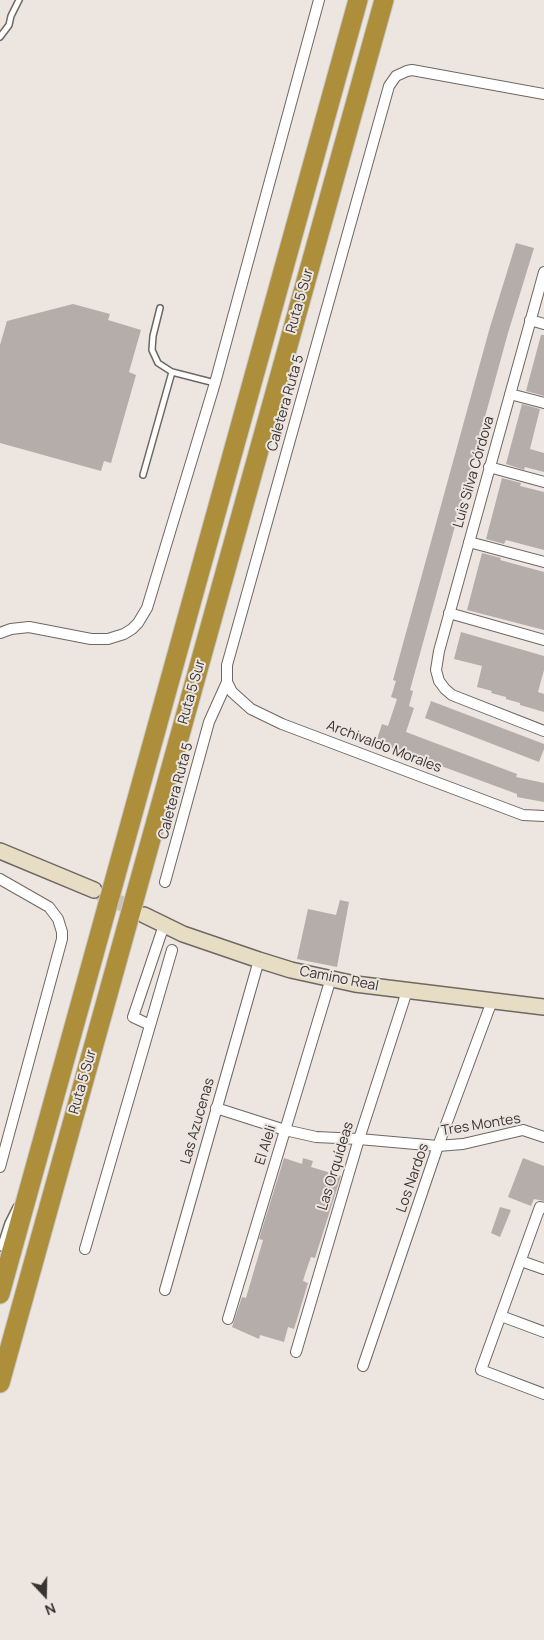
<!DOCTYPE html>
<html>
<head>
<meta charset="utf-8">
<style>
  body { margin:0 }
  #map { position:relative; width:544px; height:1640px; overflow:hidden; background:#ede5e0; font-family:Manrope,sans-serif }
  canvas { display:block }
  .north { position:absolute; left:20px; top:1570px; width:50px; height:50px; -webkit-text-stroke:4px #ede5e0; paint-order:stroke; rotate:159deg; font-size:14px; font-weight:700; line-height:20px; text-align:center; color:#373432 }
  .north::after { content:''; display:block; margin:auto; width:18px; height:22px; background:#373432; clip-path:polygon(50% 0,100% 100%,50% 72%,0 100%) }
</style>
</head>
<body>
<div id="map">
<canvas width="544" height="1640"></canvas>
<div class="north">N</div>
</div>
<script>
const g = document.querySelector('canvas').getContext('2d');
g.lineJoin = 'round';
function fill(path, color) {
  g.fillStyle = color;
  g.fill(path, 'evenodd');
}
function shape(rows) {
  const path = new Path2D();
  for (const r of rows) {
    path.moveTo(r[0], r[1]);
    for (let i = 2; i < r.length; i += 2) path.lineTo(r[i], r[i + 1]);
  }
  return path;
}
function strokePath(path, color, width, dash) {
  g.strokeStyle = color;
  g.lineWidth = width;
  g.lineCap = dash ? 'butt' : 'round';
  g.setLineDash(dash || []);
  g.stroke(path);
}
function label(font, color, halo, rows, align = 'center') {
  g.font = font + ' Manrope,sans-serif';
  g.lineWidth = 4;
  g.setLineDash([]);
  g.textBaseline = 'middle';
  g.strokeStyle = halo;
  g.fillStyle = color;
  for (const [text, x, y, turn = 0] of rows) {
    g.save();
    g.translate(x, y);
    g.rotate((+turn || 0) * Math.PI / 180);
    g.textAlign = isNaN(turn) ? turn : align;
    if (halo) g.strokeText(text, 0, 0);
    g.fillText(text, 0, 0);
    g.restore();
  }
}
const building = shape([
  [516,243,534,248,508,333,410,690,413,691,409,706,414,708,406,732,517,774,516,777,544,783,544,802,517,797,517,794,376,742,382,724,388,726,397,699,391,697,396,681,393,680,490,327],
  [73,304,110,314,108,320,141,330,129,372,136,375,111,463,104,461,101,471,0,443,0,345,7,321],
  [541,335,544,335,544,396,526,391],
  [522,404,540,409,530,449,544,453,544,472,525,467,524,470,506,464],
  [502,478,521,483,520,486,544,492,544,550,506,540,504,544,486,539],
  [482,553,501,558,500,560,544,572,544,630,467,610],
  [461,632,544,656,544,670,538,692,544,694,544,712,520,705,520,703,506,699,506,697,491,693,492,691,477,687,482,666,454,659],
  [431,701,544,744,544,749,539,762,425,718],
  [340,900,349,902,337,967,297,959,308,909,336,915],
  [284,1158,302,1164,303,1158,313,1161,311,1167,341,1176,315,1258,311,1257,306,1271,303,1281,308,1283,294,1329,288,1327,284,1342,260,1335,259,1339,232,1327,242,1297,246,1298,263,1240,259,1239],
  [523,1158,544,1166,544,1201,534,1199,531,1206,508,1197],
  [500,1207,511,1210,500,1237,491,1233]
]);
const secondaryTunnel = shape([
  [94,890,140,913]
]);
const lane = shape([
  [0,37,9,25,11,16,19,0],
  [172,372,215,383],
  [143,475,172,372,158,363,152,350,153,336,160,308],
  [0,1248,8,1223,16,1207]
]);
const street = shape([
  [544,272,439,651,436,670,439,681,445,689,452,695,544,731],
  [530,320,544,324],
  [510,394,544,403],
  [489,467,544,482],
  [469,542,544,562],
  [449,613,544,640],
  [0,633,11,629,29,627,91,639,108,639,124,634,132,629,138,623,147,608,215,383,319,0],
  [227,682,232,692,251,709,282,724,523,815,544,816],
  [0,879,49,907,58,919,62,932,62,939,0,1167],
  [165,882,209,722,227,682,227,665,389,86,396,76,407,71,412,70,544,94],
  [150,1025,133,1017,164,925],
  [216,1108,285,1130,316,1137,359,1139,438,1146,463,1144,523,1130,544,1137],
  [544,1208,540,1207,481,1370,544,1394],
  [85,1249,172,950],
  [521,1261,544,1269],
  [165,1290,259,960],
  [501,1316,544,1332],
  [228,1319,331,978],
  [296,1352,359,1139,407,991],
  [363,1366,438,1146,492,1001]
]);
const secondary = shape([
  [0,851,94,890],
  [144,915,183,934,259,960,291,970,355,984,544,1007]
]);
const highway = shape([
  [0,1294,358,0],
  [0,1383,384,0]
]);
const streetNames = [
  ["Ruta 5 Sur",300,301,-74],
  ["Caletera Ruta 5",286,403,-74],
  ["Luis Silva Córdova",474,472,-74],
  ["Ruta 5 Sur",192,692,-74],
  ["Archivaldo Morales",384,747,21],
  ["Caletera Ruta 5",176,791,-75],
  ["Camino Real",339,979,11],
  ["Ruta 5 Sur",83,1082,-74],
  ["Las Azucenas",198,1121,-74],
  ["Tres Montes",481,1125,-9],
  ["El Aleli",266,1145,-73],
  ["Las Orquídeas",336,1166,-73],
  ["Los Nardos",413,1178,-71]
];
fill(building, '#b5ada9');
strokePath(secondaryTunnel, '#c9c2bd', 15, [15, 8]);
strokePath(lane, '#6f6763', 8);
strokePath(street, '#6f6763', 12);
strokePath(secondary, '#6f6763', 18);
strokePath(highway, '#c7c6c6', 21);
strokePath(lane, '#fff', 5);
strokePath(street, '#fff', 10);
strokePath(secondary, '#e6ddc4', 15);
strokePath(highway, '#ad8e3a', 19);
label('14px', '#373432', '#ede5e0', streetNames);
</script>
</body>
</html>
